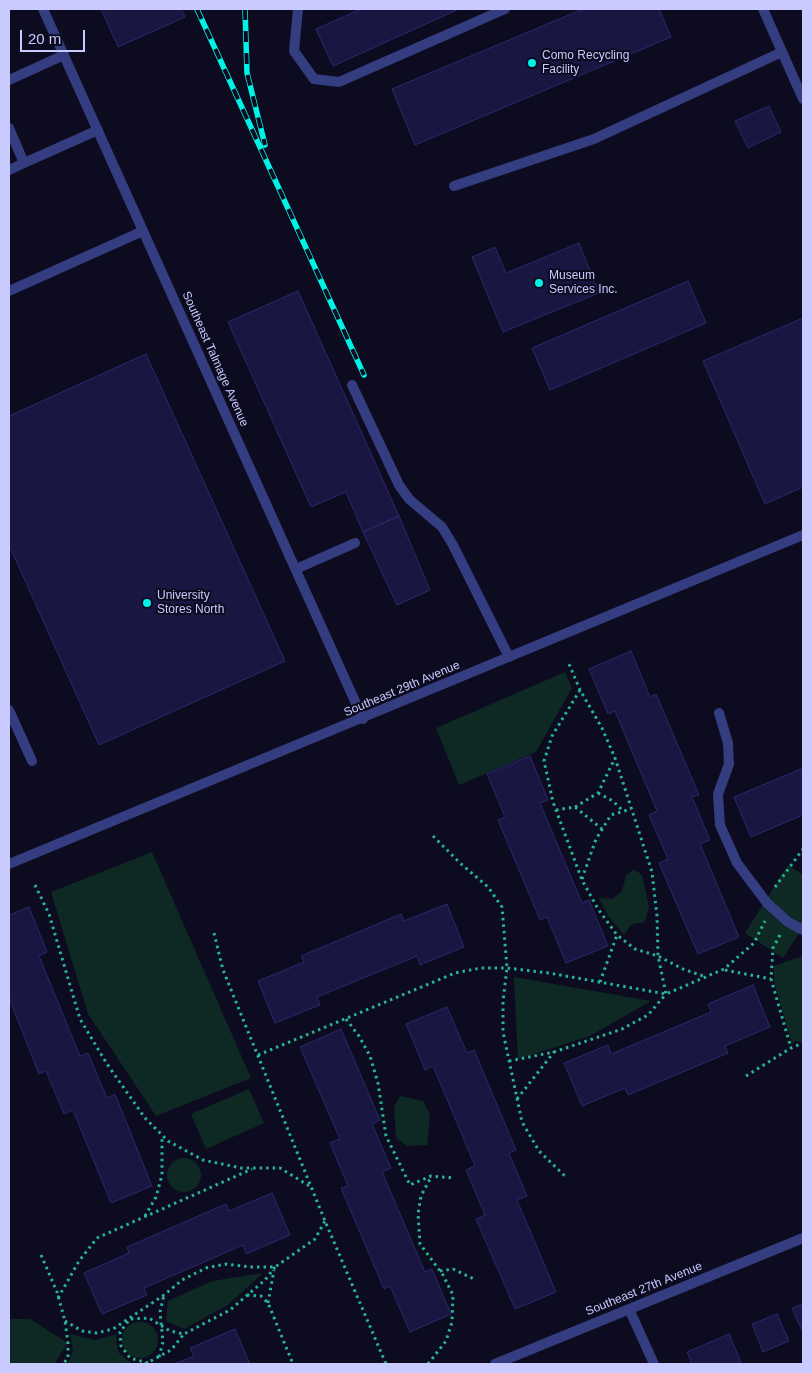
<!DOCTYPE html>
<html>
<head>
<meta charset="utf-8">
<style>
  body { margin:0 }
  #map { position:relative; width:812px; height:1373px; overflow:hidden; background:#0c0b1f; font-family:Arial,sans-serif }
  canvas { display:block }
  .frame { position:absolute; inset:0; border:10px solid #c9cbff; pointer-events:none }
  .scale { position:absolute; left:20px; top:30px; width:65px; height:22px; box-sizing:border-box; border:2px solid #c9cbff; border-top:0; padding-left:6px; font-size:15px; line-height:18px; white-space:nowrap; color:#c9cbff; -webkit-text-stroke:4px #0c0b1f; paint-order:stroke }
</style>
</head>
<body>
<div id="map">
<canvas width="812" height="1373"></canvas>
<div class="frame"></div>
<div class="scale">20 m</div>
</div>
<script>
const g = document.querySelector('canvas').getContext('2d');
g.lineJoin = 'round';
function fill(path, color) {
  g.fillStyle = color;
  g.fill(path, 'evenodd');
}
function shape(rows) {
  const path = new Path2D();
  for (const r of rows) {
    if (r.length === 3) {
      path.moveTo(r[0] + r[2], r[1]);
      path.arc(r[0], r[1], r[2], 0, 2 * Math.PI);
      continue;
    }
    path.moveTo(r[0], r[1]);
    for (let i = 2; i < r.length; i += 2) path.lineTo(r[i], r[i + 1]);
  }
  return path;
}
function strokePath(path, color, width, dash) {
  g.strokeStyle = color;
  g.lineWidth = width;
  g.lineCap = dash ? 'butt' : 'round';
  g.setLineDash(dash || []);
  g.stroke(path);
}
function label(font, color, halo, rows, align = 'center') {
  g.font = font + ' Arial,sans-serif';
  g.lineWidth = 4;
  g.setLineDash([]);
  g.textBaseline = 'middle';
  g.strokeStyle = halo;
  g.fillStyle = color;
  for (const [text, x, y, turn = 0] of rows) {
    g.save();
    g.translate(x, y);
    g.rotate((+turn || 0) * Math.PI / 180);
    g.textAlign = isNaN(turn) ? turn : align;
    if (halo) g.strokeText(text, 0, 0);
    g.fillText(text, 0, 0);
    g.restore();
  }
}
const green = shape([
  [565,672,572,688,536,752,459,785,436,728],
  [152,852,251,1078,156,1116,88,1014,51,892],
  [788,865,803,875,803,927,783,958,745,933],
  [634,869,642,875,649,906,645,922,632,924,624,935,608,916,599,898,612,899,622,891,626,876],
  [803,956,803,1042,795,1041,792,1044,774,981,774,966],
  [514,977,651,1001,590,1036,518,1059],
  [249,1089,264,1123,206,1149,191,1114],
  [400,1096,423,1101,430,1115,427,1145,407,1146,396,1138,394,1107],
  [184,1175,17],
  [263,1273,228,1305,184,1329,166,1321,168,1301,212,1281],
  [9,1319,30,1319,68,1343,54,1364,9,1364],
  [140,1340,18],
  [70,1334,95,1340,117,1334,116,1341,119,1353,132,1364,68,1364,73,1350]
]);
const building = shape([
  [101,9,181,9,185,17,118,47,101,9],
  [361,9,459,9,333,66,316,29,361,9],
  [583,9,659,9,671,37,415,145,392,89,583,9],
  [769,106,781,132,748,148,735,121,769,106],
  [579,243,599,293,503,332,472,257,495,247,506,273,579,243],
  [688,281,706,323,550,390,532,348,688,281],
  [298,291,399,516,363,532,346,492,311,507,228,322,298,291],
  [803,318,803,487,765,504,703,361,803,318],
  [146,354,285,661,99,745,9,545,9,416,146,354],
  [399,516,430,590,397,605,363,532,399,516],
  [631,651,650,697,656,694,699,795,692,797,710,840,700,844,739,937,698,954,659,863,668,859,649,815,657,811,615,711,608,714,589,669,631,651],
  [530,756,548,800,540,803,582,903,589,900,608,946,566,963,547,917,540,920,498,820,505,817,487,774,530,756],
  [803,768,803,815,751,837,734,797,803,768],
  [447,904,464,947,420,965,417,956,317,997,320,1005,275,1023,258,981,304,962,301,956,401,914,404,921,447,904],
  [29,907,47,952,39,956,80,1056,88,1053,107,1098,115,1094,152,1186,111,1203,73,1110,64,1114,46,1071,39,1074,9,998,9,915,29,907],
  [753,985,770,1027,725,1046,728,1053,628,1095,625,1088,582,1106,564,1063,608,1045,611,1054,711,1012,708,1004,753,985],
  [447,1007,467,1053,474,1050,516,1150,509,1153,527,1196,517,1200,556,1292,515,1309,476,1219,485,1215,466,1170,475,1166,433,1066,425,1070,406,1024,447,1007],
  [341,1029,380,1120,372,1124,391,1168,382,1172,425,1272,432,1269,451,1314,410,1332,390,1286,384,1289,341,1188,348,1186,330,1143,340,1139,300,1047,341,1029],
  [272,1193,290,1235,246,1254,243,1245,144,1288,147,1295,102,1314,84,1273,129,1253,127,1247,226,1204,229,1211,272,1193],
  [803,1304,803,1333,792,1308,803,1304],
  [777,1314,789,1341,763,1352,752,1324,777,1314],
  [235,1329,250,1364,174,1364,194,1356,190,1348,235,1329],
  [729,1334,741,1362,735,1364,692,1364,687,1352,729,1334]
]);
const path = shape([
  [580,690,552,736,544,761,553,802,582,880,598,909,617,935,635,949,658,956,683,969,706,977],
  [598,793,613,801,623,811],
  [575,807,598,793,615,758],
  [556,810,575,807,602,829],
  [433,836,460,863,488,887,502,907,507,968,503,1001,503,1032,522,1122,539,1151,567,1178],
  [582,879,596,839,611,815,631,809],
  [35,885,49,914,80,1019,107,1064,145,1118,168,1141,203,1160,241,1168,280,1168,311,1187],
  [775,887,803,849],
  [214,933,223,970,325,1221,386,1364],
  [780,935,773,948,771,979,791,1048],
  [725,970,771,979],
  [600,982,617,935],
  [346,1019,359,1036,370,1056,378,1083,386,1136,410,1185,431,1176,453,1178],
  [258,1055,455,973,481,968,507,968,549,973,666,994,724,969,754,943,765,921],
  [509,1061,554,1052,622,1029,648,1015,666,994,658,956,657,916,652,872,615,758,602,728,580,690,569,664],
  [746,1076,791,1048,803,1043],
  [517,1099,554,1052],
  [145,1216,156,1197,162,1175,162,1136],
  [41,1255,57,1292,65,1321,68,1343,68,1358,63,1364],
  [440,1271,453,1269,474,1279],
  [247,1295,261,1296,268,1303,293,1364],
  [58,1298,79,1261,97,1238,252,1169],
  [268,1303,274,1270],
  [65,1321,82,1331,97,1333,113,1329,164,1295,182,1280,206,1268,226,1264,250,1267,275,1267,315,1239,325,1221],
  [159,1357,163,1342,160,1312,164,1295],
  [148,1363,130,1358,121,1346,120,1332,130,1319,149,1318,170,1331,184,1334,230,1310,265,1280,275,1267],
  [145,1364,171,1350,184,1334],
  [428,1364,446,1341,452,1322,453,1295,443,1275,420,1244,418,1214,421,1196,431,1177]
]);
const service = shape([
  [298,9,294,51,314,79,339,82,505,9],
  [9,80,64,55],
  [9,128,24,163,98,130],
  [9,170,24,163],
  [454,186,594,139,782,52],
  [9,291,143,231],
  [352,385,399,485,409,499,442,527,453,545,509,657],
  [296,569,355,543],
  [9,710,32,761],
  [719,713,728,743,729,764,718,794,720,825,737,863,767,903,788,922,803,930]
]);
const minor = shape([
  [43,9,363,719],
  [9,864,803,535],
  [629,1309,654,1364],
  [495,1364,803,1238]
]);
const tertiary = shape([
  [763,9,803,99]
]);
const rail = shape([
  [197,9,364,375],
  [245,9,247,73,265,145]
]);
const markers = [
  [532,63,5,"#00f4e6"],
  [539,283,5,"#00f4e6"],
  [147,603,5,"#00f4e6"]
];
const poiNames = [
  ["Como Recycling",542,56],
  ["Facility",542,70],
  ["Museum",549,276],
  ["Services Inc.",549,290],
  ["University",157,596],
  ["Stores North",157,610]
];
const streetNames = [
  ["Southeast Talmage Avenue",215,359,66],
  ["Southeast 29th Avenue",402,689,-23],
  ["Southeast 27th Avenue",644,1289,-22]
];
fill(green, '#0e2924');
fill(building, '#191741');
strokePath(building, '#2a286e', 1);
strokePath(path, '#28b496', 3, [2.5, 4]);
strokePath(service, '#343d80', 10);
strokePath(minor, '#343d80', 10);
strokePath(tertiary, '#343d80', 10);
strokePath(rail, '#00f4e6', 5.5);
strokePath(rail, '#0c0b1f', 4, [11]);
for (const [x, y, r, color] of markers) {
  const dot = new Path2D();
  dot.arc(x, y, r, 0, 2 * Math.PI);
  g.fillStyle = color;
  g.fill(dot);
  strokePath(dot, '#0c0b1f', 2);
}
label('12px', '#c9cbff', '#0c0b1f', poiNames, 'left');
label('12px', '#c9cbff', '#0c0b1f', streetNames);
</script>
</body>
</html>
